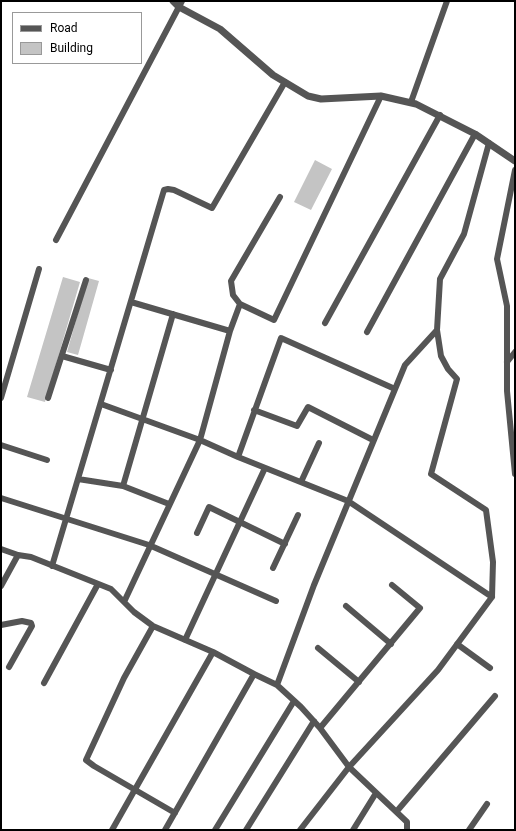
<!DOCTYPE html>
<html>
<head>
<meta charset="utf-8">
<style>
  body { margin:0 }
  #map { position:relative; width:516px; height:831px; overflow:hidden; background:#fff; font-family:Roboto,sans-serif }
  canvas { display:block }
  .frame { position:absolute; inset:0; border:2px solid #000; pointer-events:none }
  .legend { position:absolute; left:12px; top:12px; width:130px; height:52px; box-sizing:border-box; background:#fff; border:1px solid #999; margin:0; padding:5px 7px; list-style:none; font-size:12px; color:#000 }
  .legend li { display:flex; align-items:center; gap:8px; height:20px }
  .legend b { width:20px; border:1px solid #999 }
</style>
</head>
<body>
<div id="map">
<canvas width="516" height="831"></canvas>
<div class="frame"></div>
<ul class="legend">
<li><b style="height:5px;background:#555"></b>Road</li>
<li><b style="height:11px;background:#c4c4c4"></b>Building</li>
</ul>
</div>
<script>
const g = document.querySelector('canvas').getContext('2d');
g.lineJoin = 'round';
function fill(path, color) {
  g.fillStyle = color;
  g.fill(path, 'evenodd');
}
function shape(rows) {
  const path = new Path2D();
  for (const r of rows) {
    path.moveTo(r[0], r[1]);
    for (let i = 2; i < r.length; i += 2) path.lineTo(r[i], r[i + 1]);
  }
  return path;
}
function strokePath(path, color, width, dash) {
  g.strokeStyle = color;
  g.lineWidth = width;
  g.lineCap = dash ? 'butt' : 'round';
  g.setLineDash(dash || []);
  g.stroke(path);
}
const building = shape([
  [315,160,332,169,311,210,294,202],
  [63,277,80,282,45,402,27,397],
  [88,278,99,281,78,355,67,352]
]);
const minor = shape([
  [411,102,447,1],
  [515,170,497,259,507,306,507,391,515,474],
  [56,240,182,1],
  [131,302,230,331],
  [240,304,233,295,231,281,280,197],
  [325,323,440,115],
  [437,330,441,356,448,369,457,379,431,474,486,510,493,562,492,597],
  [367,332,475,134],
  [62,356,111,370],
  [507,362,515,352],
  [1,398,39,269],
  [48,398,86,280],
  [101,404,200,440,238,457,281,338,395,389],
  [254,410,297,426,308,407,373,440],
  [1,445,47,460],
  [238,457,348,501,492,597,438,670,349,767,407,822,407,830],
  [78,479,123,486,173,314],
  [301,482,319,443],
  [123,486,169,504],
  [1,498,149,545,276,601],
  [197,533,209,507,285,544],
  [1,549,18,555],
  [52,566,164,190,168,189,174,190,212,208,285,82],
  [273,568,298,515],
  [1,586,18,555,31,557,111,589,134,612,153,626,213,652,254,674],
  [124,602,200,440,230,331,240,304,274,320,381,96],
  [346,606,391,644],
  [1,625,22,621,31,623,32,626,9,667],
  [153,626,124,678,86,760,94,766,175,813],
  [185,640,265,468],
  [457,644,490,668],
  [318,648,359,682],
  [44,683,98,584],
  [277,685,314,585,405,365,437,330,440,279,464,234,489,143],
  [320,728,420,608,392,585],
  [397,811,495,696],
  [112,830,213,652],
  [165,830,254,674,277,685,301,707,320,728,349,767,300,830],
  [215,830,294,701],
  [246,830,314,721],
  [353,830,376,793],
  [469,830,487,804]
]);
const tertiary = shape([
  [173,1,179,7,220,29,273,75,308,96,321,99,381,96,416,104,475,134,515,161]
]);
fill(building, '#c4c4c4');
strokePath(minor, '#555', 6);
strokePath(tertiary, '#555', 7);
</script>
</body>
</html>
